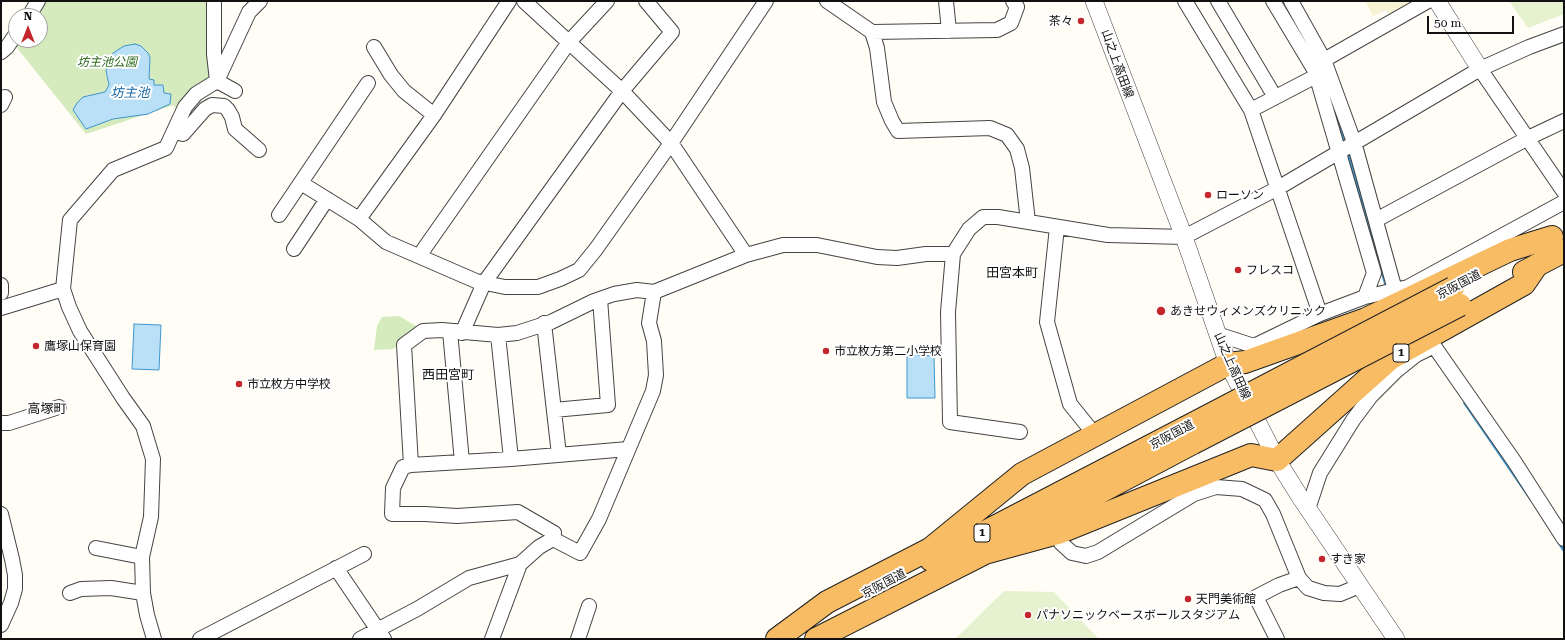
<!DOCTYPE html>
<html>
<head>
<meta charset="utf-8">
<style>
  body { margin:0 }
  #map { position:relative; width:1565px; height:640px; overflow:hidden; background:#fffdf5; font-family:"Roboto Serif",serif }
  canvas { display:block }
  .frame { position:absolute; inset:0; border:2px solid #111; pointer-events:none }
  .north { position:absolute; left:8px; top:8px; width:40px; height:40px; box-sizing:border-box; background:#fff; border:1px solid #a0a0a0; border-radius:50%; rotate:0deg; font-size:11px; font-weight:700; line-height:16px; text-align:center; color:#111 }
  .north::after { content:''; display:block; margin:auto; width:14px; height:18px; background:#c4262e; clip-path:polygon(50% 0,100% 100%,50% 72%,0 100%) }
  .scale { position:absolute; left:1427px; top:16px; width:87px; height:18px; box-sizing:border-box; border:2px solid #111; border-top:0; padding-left:5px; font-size:12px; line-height:14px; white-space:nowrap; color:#111; -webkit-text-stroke:3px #fff; paint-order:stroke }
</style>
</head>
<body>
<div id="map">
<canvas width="1565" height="640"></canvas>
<div class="frame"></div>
<div class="north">N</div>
<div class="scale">50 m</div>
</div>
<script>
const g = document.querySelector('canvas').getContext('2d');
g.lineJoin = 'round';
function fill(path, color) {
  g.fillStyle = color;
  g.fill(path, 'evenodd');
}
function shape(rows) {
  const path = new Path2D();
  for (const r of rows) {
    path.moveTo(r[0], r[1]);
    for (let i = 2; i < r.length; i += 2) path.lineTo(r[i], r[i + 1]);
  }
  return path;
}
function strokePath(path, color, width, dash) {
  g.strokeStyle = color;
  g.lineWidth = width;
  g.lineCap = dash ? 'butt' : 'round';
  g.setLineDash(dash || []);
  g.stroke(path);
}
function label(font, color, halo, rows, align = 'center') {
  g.font = font + ' "Roboto Serif","Noto Sans JP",serif';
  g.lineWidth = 4;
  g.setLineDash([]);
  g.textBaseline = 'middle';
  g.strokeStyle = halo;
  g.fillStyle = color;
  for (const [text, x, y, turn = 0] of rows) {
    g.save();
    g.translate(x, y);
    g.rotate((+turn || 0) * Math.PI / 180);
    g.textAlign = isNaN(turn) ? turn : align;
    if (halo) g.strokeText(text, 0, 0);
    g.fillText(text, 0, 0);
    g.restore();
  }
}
const farmland = shape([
  [1365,1,1415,1,1389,15,1386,10,1373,16]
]);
const green = shape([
  [41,1,207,1,210,5,211,77,177,111,174,105,86,134,13,43,16,40,40,40,40,16,31,16],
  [399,316,418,327,399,341,394,349,374,350,377,326,382,317]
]);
const pitch = shape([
  [1509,1,1564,1,1564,14,1528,28],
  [1004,591,1054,592,1099,639,955,639]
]);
const water = shape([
  [135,44,141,46,148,53,150,57,149,79,154,80,154,85,163,85,164,93,171,94,170,104,148,114,113,119,86,129,73,110,77,103,83,97,105,92,109,85,106,71,109,61,113,53,124,46,135,44],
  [134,324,161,325,159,370,132,369,134,324],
  [907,355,934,356,935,398,907,398,907,355]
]);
const stream = shape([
  [1282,1,1308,46],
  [1330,99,1345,145],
  [1347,151,1387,288],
  [1465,403,1531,499],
  [1559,542,1564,550]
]);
const minor = shape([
  [214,1,214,54,217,81,235,91],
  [524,1,622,91,671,143,746,255],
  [827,1,872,32,877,48,884,102,892,121,898,131,990,128,1007,135,1017,149,1022,168,1028,222],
  [946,1,949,31],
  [1185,1,1251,110,1320,314],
  [1218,1,1275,97],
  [1291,1,1324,60,1354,142,1395,290,1399,297],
  [29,16,38,1],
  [872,32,997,30,1011,23,1017,7,1013,1],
  [374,47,391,75,404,91,434,115],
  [1,52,7,47,16,34],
  [1324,60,1428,1],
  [1480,69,1564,192],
  [1,105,5,97],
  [1251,110,1316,76],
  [174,132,183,134,205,109,212,105,224,106,228,110,232,117,235,129,259,150],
  [301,183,359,219,386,242,476,281,505,287,538,287,560,279,579,270,596,249,671,143,766,1],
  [279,215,368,83],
  [359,219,434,115,509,1],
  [1376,220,1528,138,1564,121],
  [1057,227,1047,322,1070,404,1095,435],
  [294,249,327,199],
  [419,256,569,42,607,1],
  [1,285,1,293],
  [1365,297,1408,287,1564,202],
  [1,308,63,289],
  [544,323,559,455],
  [450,331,462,462],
  [462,333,484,283,622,91,672,32,646,1],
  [1217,334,1254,346,1320,314,1365,297,1374,273,1315,71,1273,1],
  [498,335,511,459],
  [554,410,608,405,600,299],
  [1,423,9,423,59,407],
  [1020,432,950,422,948,312,953,254,969,229,983,217,998,217,1108,235,1184,237,1278,188,1480,69,1529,47,1564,34],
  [628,449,511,459,411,465,404,345,423,331,442,330,498,335,517,333,551,322,594,301,614,294,637,290,654,292,746,255,783,245,817,245,877,257,897,258,926,254,953,254],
  [411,465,403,467,393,488,392,514,425,514,457,516,518,512,554,533,553,539],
  [1308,509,1320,473,1353,420,1371,396,1396,371,1416,355,1434,346,1514,461,1564,539],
  [1,514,12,559,15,575,15,589,11,603,1,625],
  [1058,533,1061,543,1072,553,1086,556,1098,552,1194,494,1216,487,1242,489,1265,500,1273,514,1299,578,1308,588,1324,593,1340,594,1352,589,1358,584],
  [96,548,142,557],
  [336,568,384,639],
  [70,593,81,589,111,588,143,593],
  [154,639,147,615,143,593,142,557,151,517,153,459,143,426,123,398,80,331,69,307,63,289,70,220,113,170,166,148,185,107,196,94,217,81,249,12,260,1],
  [200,639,364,554],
  [360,639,417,609,469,578,520,564],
  [492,639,520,564,539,547,553,539,580,553,599,519,653,391,656,375,654,341,649,323,654,292],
  [578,639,589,606],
  [1277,639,1256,597,1279,585,1299,578]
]);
const tertiary = shape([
  [1094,1,1184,237,1228,364,1277,460,1300,497,1396,639],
  [1437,1,1480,69]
]);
const trunk = shape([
  [1524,272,1564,251],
  [985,553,1058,533,1251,455,1277,460,1390,359,1524,284,1537,265],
  [931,560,1185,428],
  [777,639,827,602,930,549,1022,474,1228,364,1245,362,1366,319,1510,250,1552,237],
  [816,639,985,553,1193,443]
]);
const trunkBridge = shape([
  [1185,428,1453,288],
  [1193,443,1460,305]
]);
const markers = [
  [1081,21,4,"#c4262e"],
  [1208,195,4,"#c4262e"],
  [1238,270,4,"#c4262e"],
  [1161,311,5,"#c4262e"],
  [36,346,4,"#c4262e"],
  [826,351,4,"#c4262e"],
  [239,384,4,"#c4262e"],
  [1322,559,4,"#c4262e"],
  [1188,599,4,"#c4262e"],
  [1028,615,4,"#c4262e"]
];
const shields = [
  [1401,353,16],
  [982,533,16]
];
const shieldNames = [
  ["1",1401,353],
  ["1",982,533]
];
const poiNames = [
  ["茶々",1073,21,"right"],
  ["ローソン",1216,195],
  ["フレスコ",1246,270],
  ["あきせウィメンズクリニック",1170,311],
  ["鷹塚山保育園",44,346],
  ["市立枚方第二小学校",834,351],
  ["市立枚方中学校",247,384],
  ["すき家",1330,559],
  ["天門美術館",1196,599],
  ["パナソニックベースボールスタジアム",1036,615]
];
const parkNames = [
  ["坊主池公園",107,62]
];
const streetNames = [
  ["山之上高田線",1117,64,70],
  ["京阪国道",1459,285,-28],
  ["山之上高田線",1232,366,66],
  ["京阪国道",1172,435,-28],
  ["京阪国道",884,584,-28]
];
const waterNames = [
  ["坊主池",130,93]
];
const neighbourhoodNames = [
  ["田宮本町",1012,273],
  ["西田宮町",448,375],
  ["高塚町",47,409]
];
fill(farmland, '#f6f3d4');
fill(green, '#d5ebbd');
fill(pitch, '#e6f2cf');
fill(water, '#b9e0f7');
strokePath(water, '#3f96cf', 1);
strokePath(stream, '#3f96cf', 3.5);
strokePath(minor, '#444', 16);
strokePath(tertiary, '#444', 18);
strokePath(trunk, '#222', 24);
strokePath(minor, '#fff', 14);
strokePath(tertiary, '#fff', 17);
strokePath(trunk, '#f7bc64', 22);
strokePath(trunkBridge, '#222', 24, []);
strokePath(trunkBridge, '#f7bc64', 22);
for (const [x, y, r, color] of markers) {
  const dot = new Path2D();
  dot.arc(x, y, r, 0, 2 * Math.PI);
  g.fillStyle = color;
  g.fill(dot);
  strokePath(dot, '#fff', 1.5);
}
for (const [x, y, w] of shields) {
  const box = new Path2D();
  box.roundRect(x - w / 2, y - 9, w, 18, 3);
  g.fillStyle = '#fff';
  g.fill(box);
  strokePath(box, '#111', 1);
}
label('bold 11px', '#111', null, shieldNames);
label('12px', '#111', '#fff', poiNames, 'left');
label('italic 12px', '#2f6b1f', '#fff', parkNames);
label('12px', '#111', '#fff', streetNames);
label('italic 13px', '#1768a6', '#fff', waterNames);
label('13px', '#111', '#fff', neighbourhoodNames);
</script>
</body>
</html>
